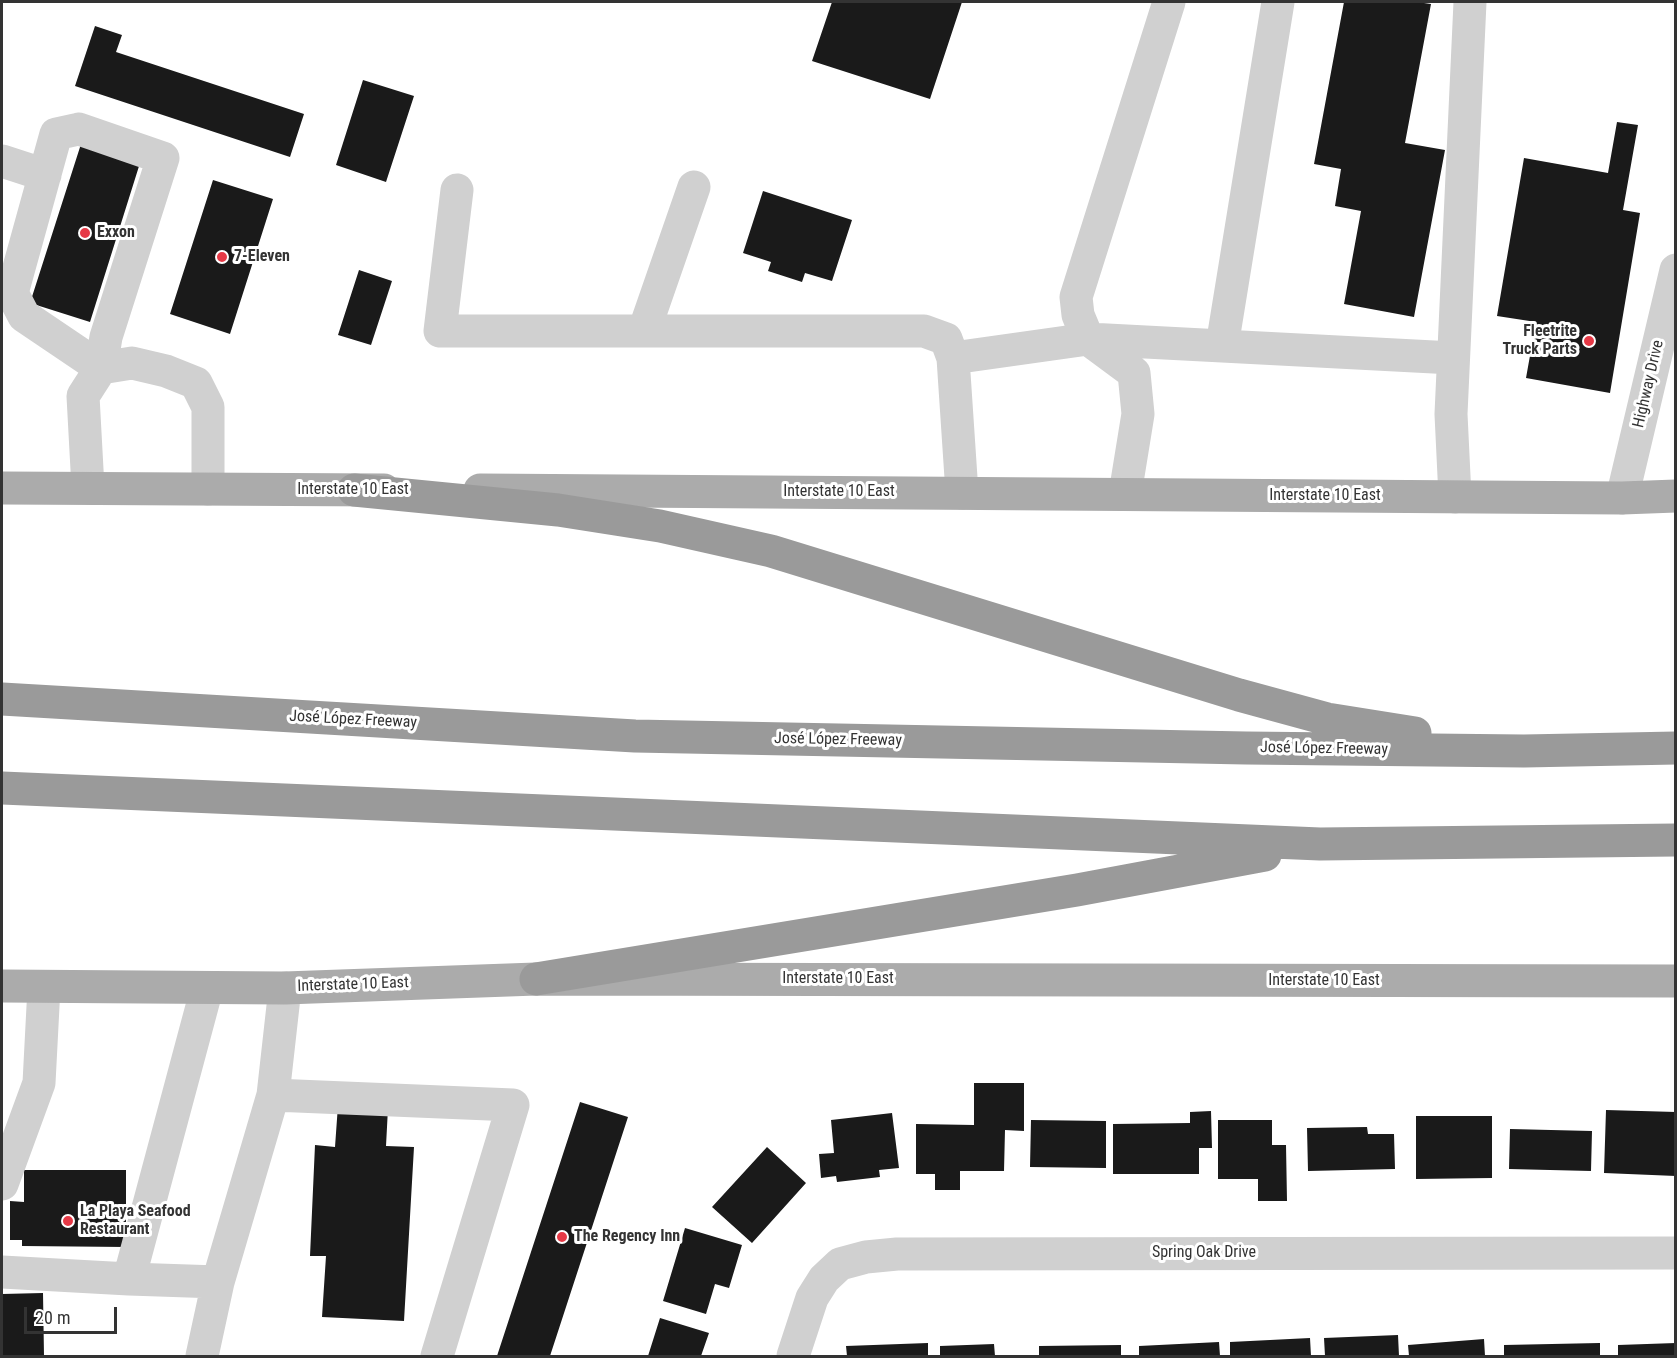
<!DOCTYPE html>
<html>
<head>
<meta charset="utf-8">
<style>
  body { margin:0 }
  #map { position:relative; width:1677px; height:1358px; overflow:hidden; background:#fff; font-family:"Roboto Condensed",sans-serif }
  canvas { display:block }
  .frame { position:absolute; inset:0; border:3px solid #333; pointer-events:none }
  .scale { position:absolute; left:24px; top:1307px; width:93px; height:27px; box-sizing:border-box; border:3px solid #333; border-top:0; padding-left:8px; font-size:18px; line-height:21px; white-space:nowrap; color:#333; -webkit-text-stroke:4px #fff; paint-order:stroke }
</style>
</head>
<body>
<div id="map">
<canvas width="1677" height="1358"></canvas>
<div class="frame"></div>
<div class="scale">20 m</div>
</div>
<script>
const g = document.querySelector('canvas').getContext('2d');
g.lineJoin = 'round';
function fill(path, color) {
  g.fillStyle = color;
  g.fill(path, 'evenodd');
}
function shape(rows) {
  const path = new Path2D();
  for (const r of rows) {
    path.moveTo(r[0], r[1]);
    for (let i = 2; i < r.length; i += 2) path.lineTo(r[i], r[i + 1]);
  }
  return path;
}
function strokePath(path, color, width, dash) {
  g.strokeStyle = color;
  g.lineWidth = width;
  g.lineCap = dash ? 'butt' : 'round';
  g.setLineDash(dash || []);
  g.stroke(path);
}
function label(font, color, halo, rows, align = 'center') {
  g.font = font + ' "Roboto Condensed",sans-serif';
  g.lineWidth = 6;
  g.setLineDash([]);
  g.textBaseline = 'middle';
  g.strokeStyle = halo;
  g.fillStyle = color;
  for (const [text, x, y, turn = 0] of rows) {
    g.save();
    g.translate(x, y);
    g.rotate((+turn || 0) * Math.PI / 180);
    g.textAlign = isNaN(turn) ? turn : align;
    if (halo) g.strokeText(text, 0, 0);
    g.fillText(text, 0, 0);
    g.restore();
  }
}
const building = shape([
  [832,2,962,2,930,99,812,61],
  [1344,2,1417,2,1431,4,1405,143,1445,150,1414,317,1344,304,1361,211,1335,206,1341,169,1314,164],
  [95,26,122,35,116,52,304,114,290,157,75,86],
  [363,80,414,96,386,182,336,165],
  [1617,122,1638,125,1623,210,1640,213,1610,393,1526,378,1536,322,1497,316,1524,158,1608,173],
  [81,144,140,163,90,322,30,303],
  [213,180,273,199,230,334,170,314],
  [763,191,852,220,832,281,805,273,802,282,768,271,771,262,743,253],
  [359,270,392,281,371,345,338,335],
  [974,1083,1024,1083,1024,1131,1005,1130,1004,1171,960,1171,960,1190,935,1190,935,1174,916,1174,916,1124,974,1125],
  [580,1102,628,1117,550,1356,497,1356],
  [338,1105,388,1108,386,1146,414,1147,404,1321,322,1317,326,1256,310,1256,315,1145,335,1147],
  [1606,1110,1676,1112,1676,1176,1604,1173],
  [1211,1111,1212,1148,1199,1148,1199,1174,1113,1174,1113,1124,1190,1123,1190,1112],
  [892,1113,899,1168,879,1170,880,1177,837,1182,836,1176,821,1178,819,1154,834,1153,831,1120],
  [1416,1116,1492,1116,1492,1178,1416,1179],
  [1031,1120,1106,1121,1106,1168,1030,1167],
  [1218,1120,1272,1120,1272,1145,1286,1145,1287,1201,1258,1201,1258,1179,1218,1179],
  [1367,1127,1368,1134,1394,1134,1395,1169,1308,1171,1307,1128],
  [1510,1129,1592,1131,1591,1171,1509,1169],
  [767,1147,806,1183,752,1243,712,1207],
  [24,1170,126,1170,126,1247,22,1246,22,1240,10,1240,10,1201,24,1202],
  [685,1228,742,1245,729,1288,715,1284,706,1314,663,1301],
  [43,1293,44,1356,2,1356,2,1294],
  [660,1318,709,1333,701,1356,648,1356],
  [1398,1335,1399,1356,1325,1356,1324,1338],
  [1310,1338,1311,1356,1230,1356,1230,1342],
  [1484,1339,1485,1356,1409,1356,1408,1345],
  [1219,1342,1220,1356,1139,1356,1139,1346],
  [928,1343,928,1356,847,1356,846,1346],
  [1600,1343,1600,1356,1504,1356,1504,1345],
  [1676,1343,1676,1356,1618,1356,1618,1345],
  [994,1344,995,1356,940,1356,940,1346],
  [1121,1345,1121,1356,1039,1356,1039,1346]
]);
const minor = shape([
  [79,129,163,158,106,337,101,368,24,316,12,293,56,134,79,129],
  [2,161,45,175],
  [457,190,440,331,924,331,946,339,953,358,962,493],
  [644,331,694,187],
  [1222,346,1278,2],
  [953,358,1088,339,1453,358],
  [88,488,83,396,101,368,132,363,166,371,196,383,208,407,208,489],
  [1125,494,1138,414,1134,373,1088,339,1078,315,1076,297,1169,2],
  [1455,497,1451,414,1470,2],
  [1622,498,1676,270],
  [273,1095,513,1105,437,1356],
  [2,1184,39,1083,44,987],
  [2,1272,129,1279,207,988],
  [129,1279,218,1282],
  [202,1356,218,1282,273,1095,285,988],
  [793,1356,812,1298,824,1279,840,1264,866,1257,897,1254,1676,1253]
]);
const major = shape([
  [2,488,384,490],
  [480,490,1622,498,1676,496],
  [2,986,285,988,536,979,1676,981]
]);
const highway = shape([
  [354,490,558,510,660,526,771,551,1239,695,1327,719,1415,733],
  [2,699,635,736,1246,748,1524,751,1676,748],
  [2,788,1320,844,1676,840],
  [536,979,1077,890,1265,855]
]);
const markers = [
  [85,233,6,"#e63946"],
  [222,257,6,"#e63946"],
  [1589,341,6,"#e63946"],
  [68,1221,6,"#e63946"],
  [562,1237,6,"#e63946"]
];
const poiNames = [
  ["Exxon",97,233],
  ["7-Eleven",234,257],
  ["Fleetrite",1577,332,"right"],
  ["Truck Parts",1577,350,"right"],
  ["La Playa Seafood",80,1212],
  ["Restaurant",80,1230],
  ["The Regency Inn",574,1237]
];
const streetNames = [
  ["Highway Drive",1649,384,-77],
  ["Interstate 10 East",353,490],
  ["Interstate 10 East",839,492],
  ["Interstate 10 East",1325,496],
  ["José López Freeway",353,720,3],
  ["José López Freeway",838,740,1],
  ["José López Freeway",1324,749,1],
  ["Interstate 10 East",838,979],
  ["Interstate 10 East",1324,981],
  ["Interstate 10 East",353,985,-2],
  ["Spring Oak Drive",1204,1253]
];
fill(building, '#1a1a1a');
strokePath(minor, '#d0d0d0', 33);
strokePath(major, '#ababab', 33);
strokePath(highway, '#9a9a9a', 33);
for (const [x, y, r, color] of markers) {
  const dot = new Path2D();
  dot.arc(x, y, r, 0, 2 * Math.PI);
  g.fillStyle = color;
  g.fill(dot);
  strokePath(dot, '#fff', 2);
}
label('bold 16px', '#333', '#fff', poiNames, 'left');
label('16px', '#333', '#fff', streetNames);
</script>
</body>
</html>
